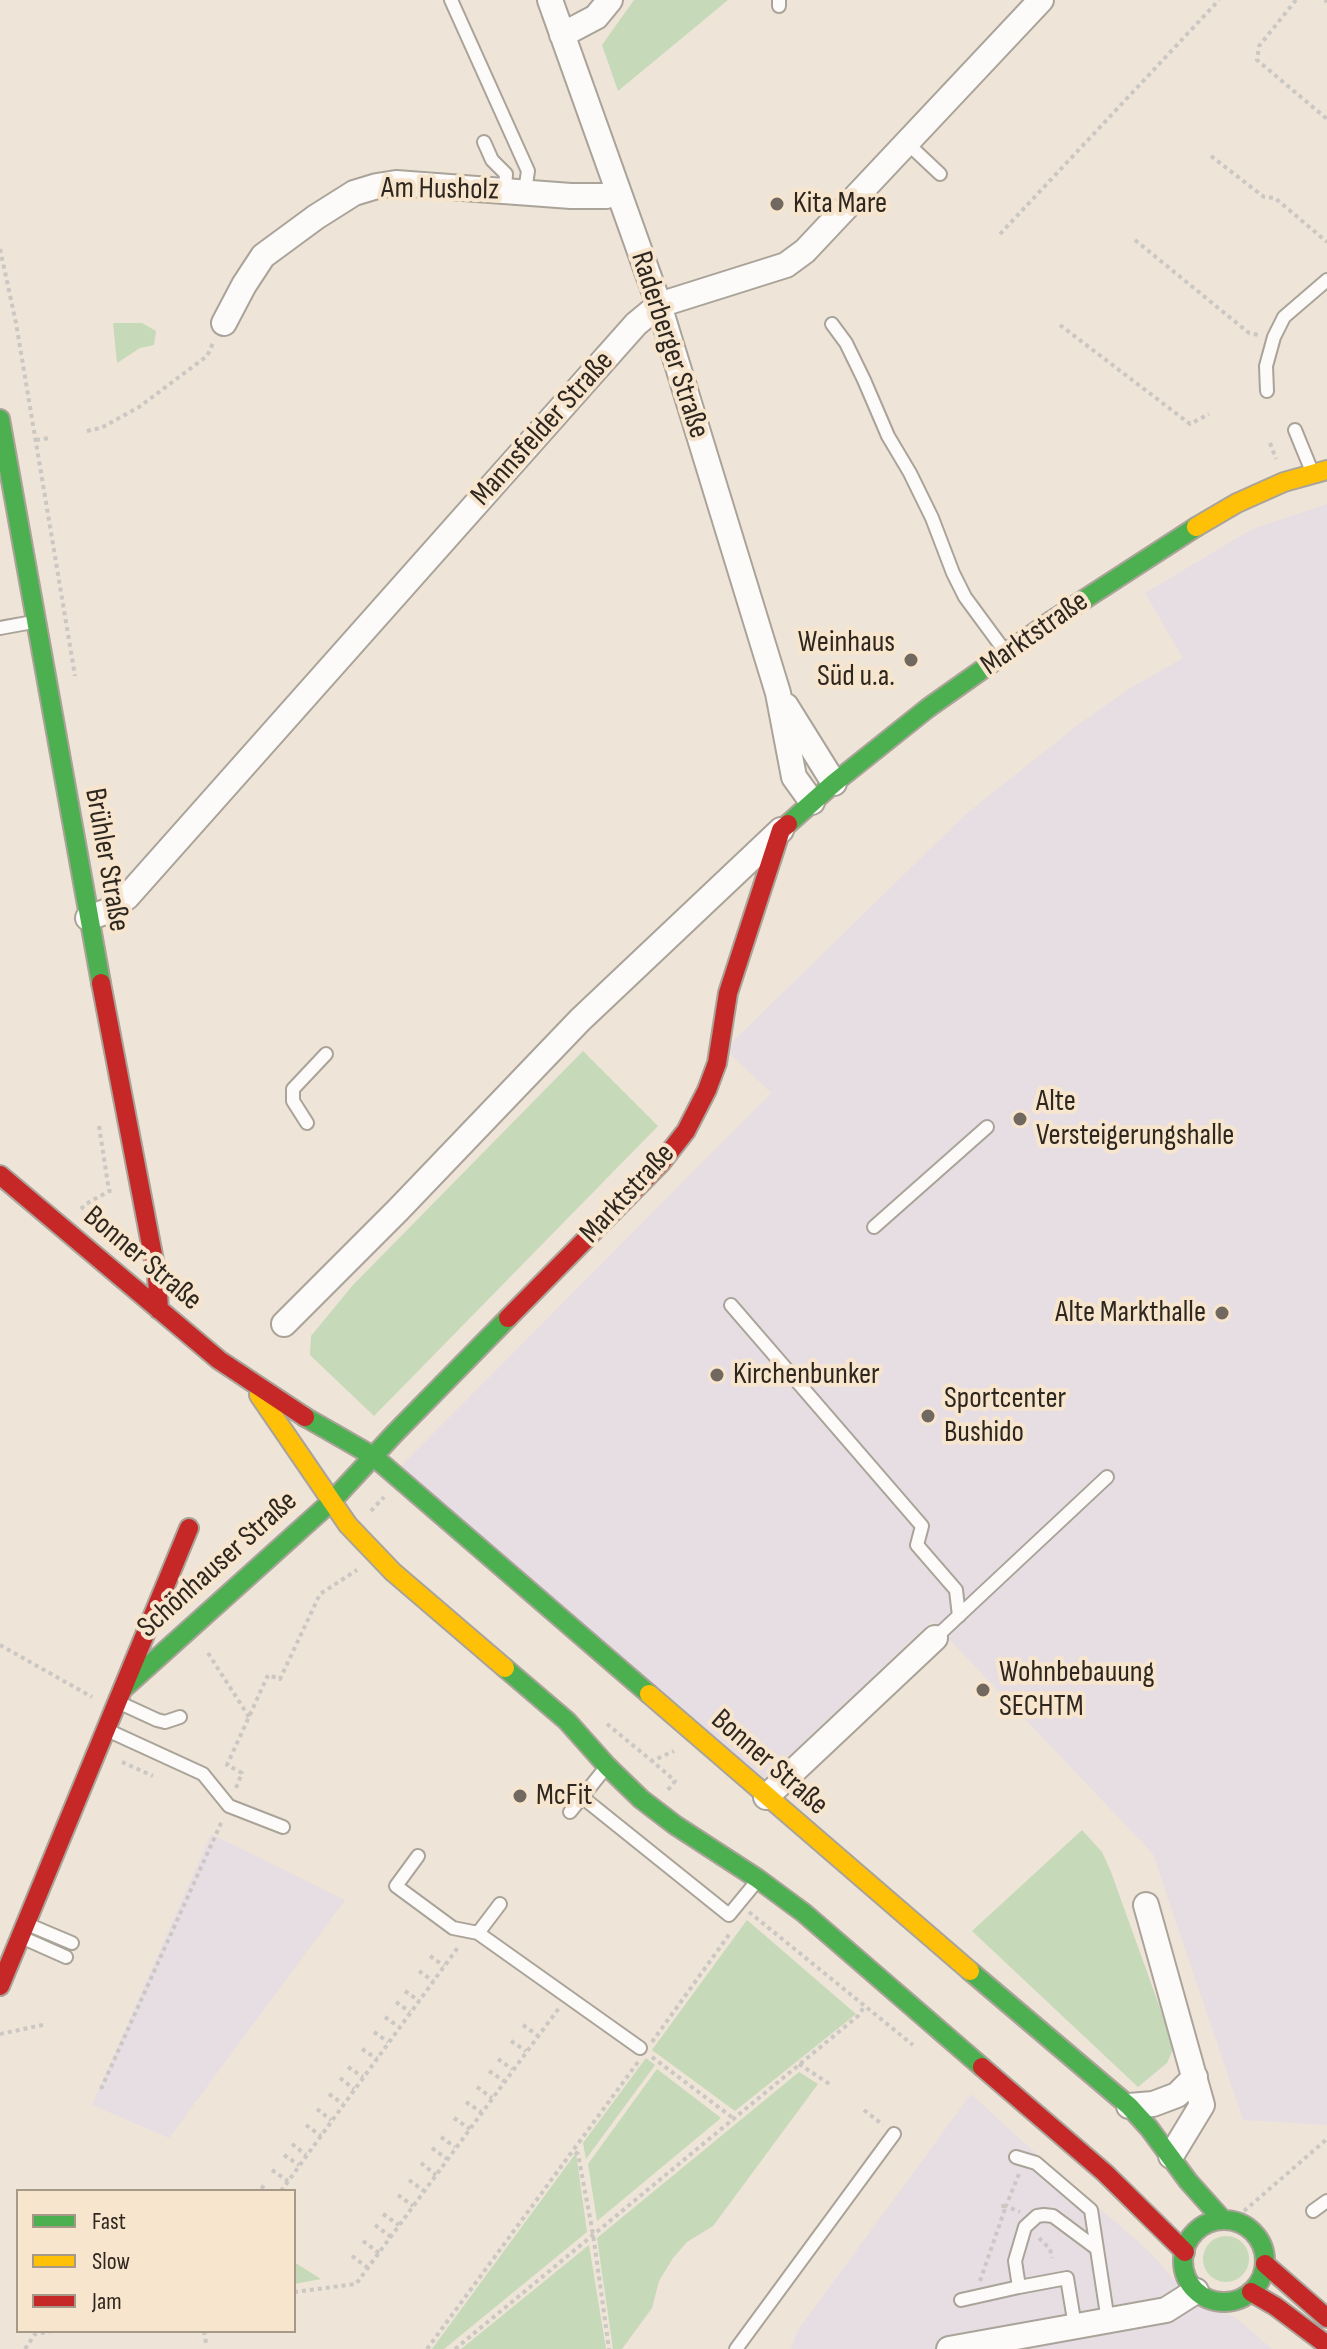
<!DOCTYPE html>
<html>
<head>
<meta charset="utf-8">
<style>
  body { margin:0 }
  #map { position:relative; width:1327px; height:2349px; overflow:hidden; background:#eee4d7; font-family:"Sofia Sans Condensed",sans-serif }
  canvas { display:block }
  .legend { position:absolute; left:16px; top:2189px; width:280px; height:144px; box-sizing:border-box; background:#f7e5ce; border:2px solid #a79988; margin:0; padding:10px 14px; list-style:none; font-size:24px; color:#2e271f }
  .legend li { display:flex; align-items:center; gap:16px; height:40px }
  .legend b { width:40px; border:2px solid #a79988 }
</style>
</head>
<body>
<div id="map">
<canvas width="1327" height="2349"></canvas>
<ul class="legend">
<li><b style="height:10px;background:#4caf50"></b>Fast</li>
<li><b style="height:10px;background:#ffc107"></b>Slow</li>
<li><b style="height:10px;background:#c62828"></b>Jam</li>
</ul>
</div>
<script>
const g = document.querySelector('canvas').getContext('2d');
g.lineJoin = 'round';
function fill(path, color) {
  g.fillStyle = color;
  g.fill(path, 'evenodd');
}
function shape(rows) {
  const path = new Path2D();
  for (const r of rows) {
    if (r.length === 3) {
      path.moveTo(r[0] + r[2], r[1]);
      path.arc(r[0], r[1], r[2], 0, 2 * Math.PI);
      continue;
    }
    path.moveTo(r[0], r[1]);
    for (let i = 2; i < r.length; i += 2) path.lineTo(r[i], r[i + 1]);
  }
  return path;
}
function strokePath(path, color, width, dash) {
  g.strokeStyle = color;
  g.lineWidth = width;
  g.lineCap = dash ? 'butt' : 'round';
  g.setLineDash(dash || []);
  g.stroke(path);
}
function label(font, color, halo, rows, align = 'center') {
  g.font = font + ' "Sofia Sans Condensed",sans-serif';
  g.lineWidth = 8;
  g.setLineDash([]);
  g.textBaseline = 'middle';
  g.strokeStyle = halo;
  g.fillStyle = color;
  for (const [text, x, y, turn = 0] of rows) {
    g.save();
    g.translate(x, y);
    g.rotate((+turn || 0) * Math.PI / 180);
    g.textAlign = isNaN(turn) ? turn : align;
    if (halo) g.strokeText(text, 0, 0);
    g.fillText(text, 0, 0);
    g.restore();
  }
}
const commercial = shape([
  [1327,504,1327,2125,1243,2120,1153,1854,932,1621,761,1782,397,1470,771,1093,725,1049,967,813,1079,724,1132,687,1183,658,1145,593,1252,529],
  [211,1834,345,1900,169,2138,92,2105],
  [971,2094,1044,2161,1134,2238,1153,2255,1184,2291,1209,2307,1235,2317,1272,2349,791,2349,798,2330]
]);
const green = shape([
  [634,0,728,0,618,91,602,45],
  [113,323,142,323,156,331,154,345,140,348,117,363],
  [583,1051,658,1126,374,1416,310,1355,311,1336,353,1285],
  [1082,1830,1102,1852,1111,1872,1174,2047,1167,2063,1138,2087,972,1931],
  [747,1920,856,2014,735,2111,652,2050],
  [646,2058,655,2065,586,2159,583,2143],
  [657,2069,721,2118,597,2221,588,2164],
  [799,2072,818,2084,713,2226,687,2242,673,2258,659,2281,652,2308,622,2349,613,2349,597,2238],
  [576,2153,587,2232,444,2349,432,2349],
  [1226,2259,23],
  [589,2245,606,2349,461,2349],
  [294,2262,321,2279,294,2284]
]);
const path = shape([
  [1296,0,1259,46,1257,60,1327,119],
  [1325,0,1327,2],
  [1211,156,1264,197,1275,198,1327,242],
  [1000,234,1219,0],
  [1135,240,1249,333,1259,335],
  [0,249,16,323,75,676],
  [1060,325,1190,424,1209,414],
  [87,431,101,428,139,407,207,356,213,343],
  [36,440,49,438],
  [1270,443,1276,459],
  [99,1126,109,1191],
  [81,1209,86,1204,109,1191,114,1191],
  [371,1511,384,1497],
  [0,1645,92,1697],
  [208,1653,249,1717],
  [607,1724,652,1761],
  [122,1762,153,1776],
  [236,1788,242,1773,227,1765,268,1675,280,1679,320,1594,357,1570],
  [668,1790,675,1781,652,1761,674,1751],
  [749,1912,913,2045],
  [430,1956,444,1966],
  [419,1971,433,1981],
  [405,1991,419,2001],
  [396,2002,410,2012],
  [385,2017,399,2027],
  [523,2025,537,2035],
  [374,2032,388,2042],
  [0,2034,47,2024],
  [511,2041,526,2051],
  [652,2042,731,1932],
  [362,2049,377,2059],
  [652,2057,733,2118],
  [498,2059,512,2069],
  [799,2064,831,2085],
  [348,2067,363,2077],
  [489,2071,504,2081],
  [340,2078,354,2089],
  [477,2087,492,2098],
  [101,2089,222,1821],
  [329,2094,343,2104],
  [466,2102,481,2112],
  [317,2109,331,2120],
  [864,2110,883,2125],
  [454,2118,470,2129],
  [306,2125,321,2136],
  [441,2137,455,2147],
  [292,2144,306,2155],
  [432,2148,447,2159],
  [575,2152,578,2154,593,2234,609,2349],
  [284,2155,299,2165],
  [421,2163,436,2175],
  [272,2170,288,2181],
  [1019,2174,1006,2206,1020,2212],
  [409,2180,424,2191],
  [261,2186,268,2191],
  [281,2191,459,1946],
  [398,2195,413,2206],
  [1244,2211,1327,2139],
  [383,2214,399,2225],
  [375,2225,391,2237],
  [1039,2238,1050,2249,1052,2258],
  [363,2241,379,2253],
  [352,2256,368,2268],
  [980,2281,1006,2206,999,2206],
  [294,2292,356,2284,559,2008],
  [204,2331,206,2343],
  [25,2349,35,2334,52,2331],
  [427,2349,638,2062],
  [455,2349,858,2016,864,2007]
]);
const lane = shape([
  [451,0,528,171,525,191],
  [779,0,779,6],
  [484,142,492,160,506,174,505,190],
  [906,142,940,174],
  [832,324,846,343,864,380,888,436,910,473,932,518,953,573,965,597,1004,650],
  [1267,391,1266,366,1274,337,1284,317,1327,280],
  [1295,430,1313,474],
  [0,628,33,622],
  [307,1123,293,1101,293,1089,326,1054],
  [874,1227,987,1127],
  [731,1305,922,1526,917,1545,956,1590,959,1616],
  [935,1638,1107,1477],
  [120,1703,157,1720,165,1722,180,1717],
  [107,1730,203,1774,229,1806,283,1827],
  [582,1797,729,1915,757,1881],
  [570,1812,607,1766],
  [418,1856,396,1886,453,1928,478,1933],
  [500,1904,478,1933,640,2048],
  [27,1924,72,1943],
  [21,1937,66,1957],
  [1016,2157,1036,2163,1091,2210,1108,2321],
  [1313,2211,1327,2201],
  [961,2300,1019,2287],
  [1075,2326,1067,2278,1019,2287,1015,2261,1025,2227,1037,2216,1044,2215,1053,2216,1096,2248],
  [736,2349,894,2134]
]);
const street = shape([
  [550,0,659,305,778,693,794,777,812,802],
  [562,35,596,17,610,0],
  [224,323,244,285,263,256,316,217,354,193,377,186,396,183,571,196,606,196,618,192],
  [786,706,834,783],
  [88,918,108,911,127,897,636,324,659,305,786,265,805,251,1041,0],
  [284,1324,398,1210,580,1020,781,830],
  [766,1797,935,1638],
  [1146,1905,1202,2105,1171,2156],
  [1129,2106,1153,2104,1177,2095,1195,2077],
  [949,2349,1166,2310,1196,2291]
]);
const fast = shape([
  [0,419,101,983],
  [788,824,834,783,928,708,1051,621,1196,527],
  [305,1417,373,1456,649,1694],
  [505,1668,567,1721,607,1766,641,1799,675,1825,758,1879,804,1913,982,2067],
  [124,1688,332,1501,395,1433,508,1318],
  [970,1971,1129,2106,1149,2128,1188,2181,1222,2219],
  [1224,2261,41]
]);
const slow = shape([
  [1196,527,1237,503,1284,482,1327,470],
  [259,1395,348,1525,393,1572,505,1668],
  [649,1694,970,1971]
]);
const jam = shape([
  [101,983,157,1276,159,1310],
  [0,1175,219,1360,305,1417],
  [508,1318,661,1163,686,1131,707,1090,717,1063,728,993,781,830,788,824],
  [0,1986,189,1528],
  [982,2067,1105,2173,1185,2252],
  [1265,2264,1327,2318],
  [1251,2292,1275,2306,1327,2345]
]);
const markers = [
  [777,204,8,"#71695f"],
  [911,660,8,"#71695f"],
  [1020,1119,8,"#71695f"],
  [1222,1313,8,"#71695f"],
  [717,1375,8,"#71695f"],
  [928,1416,8,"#71695f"],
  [983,1690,8,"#71695f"],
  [520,1796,8,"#71695f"]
];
const streetNames = [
  ["Am Husholz",440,190,1],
  ["Raderberger Straße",669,345,72],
  ["Mannsfelder Straße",543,429,-48],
  ["Marktstraße",1035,634,-35],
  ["Brühler Straße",106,860,80],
  ["Marktstraße",628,1194,-47],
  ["Bonner Straße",142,1259,40],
  ["Schönhauser Straße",218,1565,-42],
  ["Bonner Straße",769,1763,41]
];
const poiNames = [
  ["Kita Mare",793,204],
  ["Weinhaus",895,643,"right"],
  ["Süd u.a.",895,677,"right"],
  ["Alte",1036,1102],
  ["Versteigerungshalle",1036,1136],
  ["Alte Markthalle",1206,1313,"right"],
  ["Kirchenbunker",733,1375],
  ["Sportcenter",944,1399],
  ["Bushido",944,1433],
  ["Wohnbebauung",999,1673],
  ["SECHTM",999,1707],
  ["McFit",536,1796]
];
fill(commercial, '#e7dee4');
fill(green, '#c6d9b8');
strokePath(lane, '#aaa399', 16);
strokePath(street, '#aaa399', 28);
strokePath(fast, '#aaa399', 22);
strokePath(slow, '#aaa399', 22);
strokePath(jam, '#aaa399', 22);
strokePath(path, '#cbc7c3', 4, [4, 4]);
strokePath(lane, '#fcfbf9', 12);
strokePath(street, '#fcfbf9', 24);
strokePath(fast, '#4caf50', 18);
strokePath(slow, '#ffc107', 18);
strokePath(jam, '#c62828', 18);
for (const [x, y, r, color] of markers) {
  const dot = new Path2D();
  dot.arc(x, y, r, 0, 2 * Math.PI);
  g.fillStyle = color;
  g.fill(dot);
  strokePath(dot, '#f7e5ce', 3);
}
label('30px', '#2e271f', '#f7e5ce', streetNames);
label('30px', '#2e271f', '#f7e5ce', poiNames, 'left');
</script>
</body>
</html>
